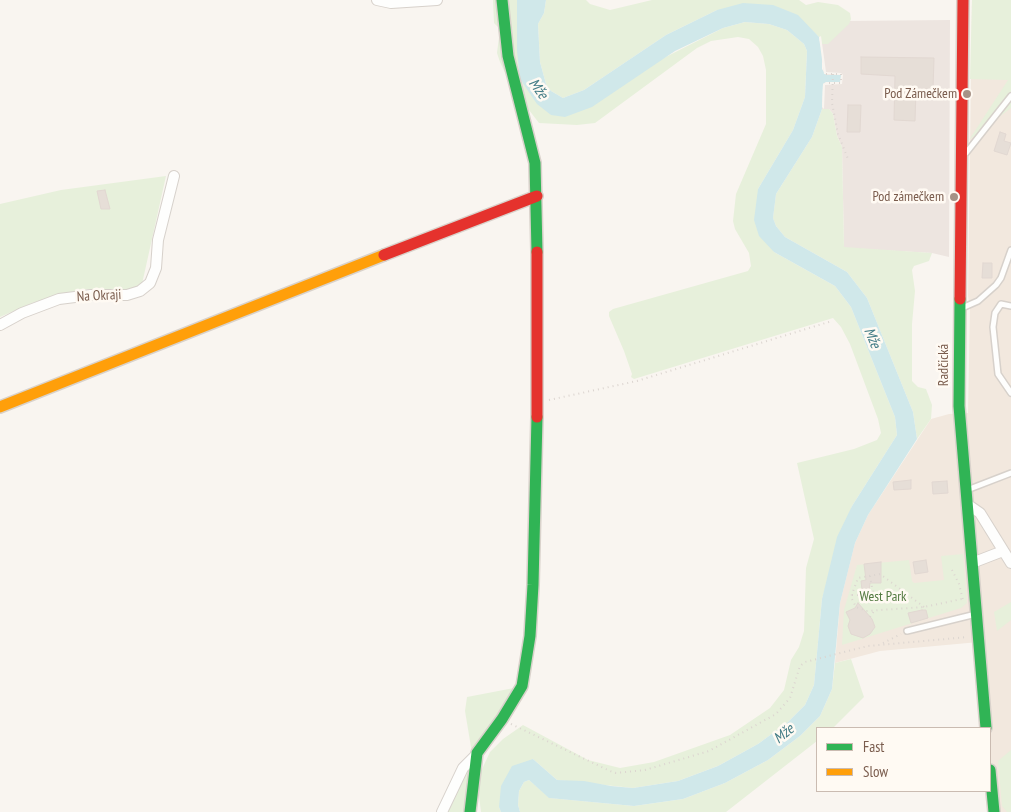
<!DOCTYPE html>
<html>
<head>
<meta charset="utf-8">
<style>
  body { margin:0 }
  #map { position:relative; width:1011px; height:812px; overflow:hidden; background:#f9f5f0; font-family:"PT Sans Narrow",sans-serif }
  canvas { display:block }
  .legend { position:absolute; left:816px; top:727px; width:175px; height:65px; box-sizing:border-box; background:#fffaf3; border:1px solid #cabbb1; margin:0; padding:6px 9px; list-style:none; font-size:15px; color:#7a5c4d }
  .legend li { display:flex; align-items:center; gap:10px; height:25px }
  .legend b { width:25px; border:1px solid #cabbb1 }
</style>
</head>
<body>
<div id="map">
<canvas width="1011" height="812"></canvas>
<ul class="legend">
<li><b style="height:6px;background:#30b455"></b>Fast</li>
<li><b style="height:6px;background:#ff9f0a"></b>Slow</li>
</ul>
</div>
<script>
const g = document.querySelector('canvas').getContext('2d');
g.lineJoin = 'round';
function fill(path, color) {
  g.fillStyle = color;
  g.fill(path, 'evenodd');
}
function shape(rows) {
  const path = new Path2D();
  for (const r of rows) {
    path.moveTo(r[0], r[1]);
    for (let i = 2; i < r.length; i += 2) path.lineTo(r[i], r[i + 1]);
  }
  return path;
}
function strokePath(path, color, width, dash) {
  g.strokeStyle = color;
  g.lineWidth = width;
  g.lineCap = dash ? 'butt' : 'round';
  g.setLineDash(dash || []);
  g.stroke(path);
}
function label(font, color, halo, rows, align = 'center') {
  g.font = font + ' "PT Sans Narrow",sans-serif';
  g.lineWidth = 5;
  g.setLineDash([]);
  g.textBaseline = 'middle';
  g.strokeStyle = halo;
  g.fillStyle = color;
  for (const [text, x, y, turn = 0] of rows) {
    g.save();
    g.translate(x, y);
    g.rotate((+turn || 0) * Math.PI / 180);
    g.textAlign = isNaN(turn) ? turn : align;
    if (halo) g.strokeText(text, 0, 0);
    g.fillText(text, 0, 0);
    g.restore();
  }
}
const residential = shape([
  [972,0,1011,0,1011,812,993,812,990,770,990,728,979,642,880,651,835,663,840,603,855,543,868,515,931,419,949,414,968,413,970,309,968,296]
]);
const industrial = shape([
  [950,20,949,257,932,253,844,248,842,147,837,136,833,114,829,109,822,109,824,74,821,44,844,21]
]);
const green = shape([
  [493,0,517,0,518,21,551,115,723,28,745,22,769,24,787,30,804,44,807,51,805,97,793,130,758,189,774,252,835,286,851,307,895,417,897,435,852,506,822,599,814,685,805,705,788,722,758,744,718,766,678,781,633,788,557,780,533,759,499,807,501,812,481,812,477,780,490,752,503,739,523,725,588,760,620,768,654,762,730,735,770,708,784,690,791,660,799,647,804,631,806,568,814,539,797,463,854,449,877,440,881,433,878,419,850,344,841,327,833,318,634,379,631,377,632,374,624,351,609,316,609,312,613,309,748,271,751,266,749,253,735,229,733,221,736,194,766,124,766,70,763,56,758,47,749,39,738,37,711,41,697,48,595,123,577,125,539,123,512,88,500,62,497,53,500,29,494,23],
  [546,0,586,0,590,4,610,10,652,0,799,0,806,5,818,2,838,5,850,13,851,19,849,24,828,44,821,44,819,37,811,30,717,10,666,35,584,90,563,98,551,91,546,84,540,62,538,24,544,13],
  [972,0,1011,0,1011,108,969,140,1008,80,970,79],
  [822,109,829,109,833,114,837,136,842,147,844,247,932,253,929,261,914,266,912,270,915,291,912,324,912,381,918,387,926,389,932,405,931,419,917,439,913,412,867,298,847,272,785,237,776,226,773,218,776,194,812,137],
  [166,176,142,284,133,290,82,289,32,303,0,317,0,204,61,190],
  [963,554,967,603,961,608,842,645,844,610,857,565,909,560,912,581,914,583,944,580,941,556],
  [1011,602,1011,620,997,631,994,612],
  [851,659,864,697,833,728,817,728,817,741,726,812,520,812,518,805,519,791,524,782,529,780,550,798,634,806,683,799,725,783,768,760,800,736,820,716,832,689,835,663],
  [514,688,472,753,465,711,467,697],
  [1011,750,1011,812,1007,812,1002,806,998,761],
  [477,753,470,812,442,812]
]);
const water = shape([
  [517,0,546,0,544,13,538,24,540,62,546,84,551,91,563,98,584,90,666,35,717,10,743,3,773,5,798,15,819,37,822,52,822,69,826,75,841,75,841,82,826,82,823,84,822,109,812,137,776,194,773,218,776,226,785,237,847,272,867,298,913,412,917,439,868,515,855,543,840,603,832,689,820,716,800,736,768,760,725,783,683,799,634,806,549,798,529,780,524,782,519,791,518,805,520,812,501,812,499,807,501,786,512,766,533,759,557,780,584,781,611,786,633,788,678,781,718,766,758,744,788,722,805,705,814,685,822,599,837,537,852,506,897,435,895,417,851,307,835,286,774,252,759,236,754,220,758,189,793,130,805,97,807,51,804,44,787,30,769,24,745,22,723,28,675,51,592,107,565,117,551,115,537,104,520,79,517,51]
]);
const pier = shape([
  [821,36,826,72,841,73,843,75,842,84,825,85,824,109,822,107,823,84,826,82,840,82,841,75,824,74,819,37]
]);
const building = shape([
  [861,57,934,58,933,89,916,89,915,121,894,120,895,76,861,74,861,57],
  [848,105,861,105,860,132,847,132,848,105],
  [1000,132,1006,134,1004,141,1011,143,1007,155,994,151,1000,132],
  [105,190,110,209,101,209,97,191,105,190],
  [983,263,992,263,992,278,982,278,983,263],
  [911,480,911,489,894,490,893,482,911,480],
  [947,481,948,493,933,494,932,482,947,481],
  [926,560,928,572,915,574,913,562,926,560],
  [881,562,881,583,870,583,868,599,862,590,861,581,866,580,864,564,881,562],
  [858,603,872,619,875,627,870,634,863,638,851,634,848,626,850,620,846,612,855,608,858,603],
  [922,610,926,610,928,618,911,623,908,613,922,610]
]);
const path = shape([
  [826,74,841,74,841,83,826,83],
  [833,74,832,103,838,134,848,159],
  [549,400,637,381,832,321],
  [952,570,959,584,963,600],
  [870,576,873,593],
  [852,595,904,595],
  [924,607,880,574,858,578,851,597,856,607,866,611,924,607,962,599],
  [870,617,874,611],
  [883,643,901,634],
  [511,724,610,771,616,773,645,770,709,751,776,714,790,698,800,666,805,662,868,646,968,637]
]);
const lane = shape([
  [966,153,1011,96],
  [1011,306,1001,304,995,313,993,327,998,374,1011,393],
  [962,308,978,301,996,285,1001,278,1011,250],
  [967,490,1011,473],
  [907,631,976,614]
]);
const street = shape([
  [377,0,391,3,437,0],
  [0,325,22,313,59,299,91,295,127,295,140,291,150,283,156,268,158,240,174,176],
  [967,504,980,513,1011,563],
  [972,563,1003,551],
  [442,812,463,768,477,754]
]);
const fast = shape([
  [502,0,508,56,535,163,537,252],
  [960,299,959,406,986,728],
  [990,770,994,812],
  [470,812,477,753,502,719,522,686,530,636,533,585,537,417]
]);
const slow = shape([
  [0,407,384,255]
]);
const jam = shape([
  [384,255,537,196],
  [960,299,963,0],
  [537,417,537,252]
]);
const markers = [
  [967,94,5,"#a69286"],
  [954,197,5,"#a69286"]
];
const poiNames = [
  ["Pod Zámečkem",957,94],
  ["Pod zámečkem",944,197]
];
const streetNames = [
  ["Na Okraji",99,296,-3],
  ["Radčická",944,365,-90]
];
const parkNames = [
  ["West Park",883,597]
];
const waterNames = [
  ["Mže",538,89,54],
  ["Mže",872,338,68],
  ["Mže",784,734,-39]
];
fill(residential, '#f2e8de');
fill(industrial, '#ede5e0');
fill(green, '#e7f0db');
fill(water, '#d0e8ea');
fill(pier, '#f9f5f0');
fill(building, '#e6ded7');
strokePath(building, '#e2d8d2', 1);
strokePath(lane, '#d7d1cb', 8);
strokePath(street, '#d7d1cb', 12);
strokePath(fast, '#d9d2cb', 14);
strokePath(slow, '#d9d2cb', 14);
strokePath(jam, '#d9d2cb', 14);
strokePath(path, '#dcd5d0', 2, [1, 4]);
strokePath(lane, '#fefefd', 5);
strokePath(street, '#fefefd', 10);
strokePath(fast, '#30b455', 11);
strokePath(slow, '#ff9f0a', 11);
strokePath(jam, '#e5322d', 11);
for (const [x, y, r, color] of markers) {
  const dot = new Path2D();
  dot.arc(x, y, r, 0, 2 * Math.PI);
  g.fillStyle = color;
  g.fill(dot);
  strokePath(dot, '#fffaf3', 2);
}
label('14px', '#7a5c4d', '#fffaf3', poiNames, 'right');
label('14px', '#7a5c4d', '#fffaf3', streetNames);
label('14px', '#537a41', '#fffaf3', parkNames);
label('italic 15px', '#437c86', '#fffaf3', waterNames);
</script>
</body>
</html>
